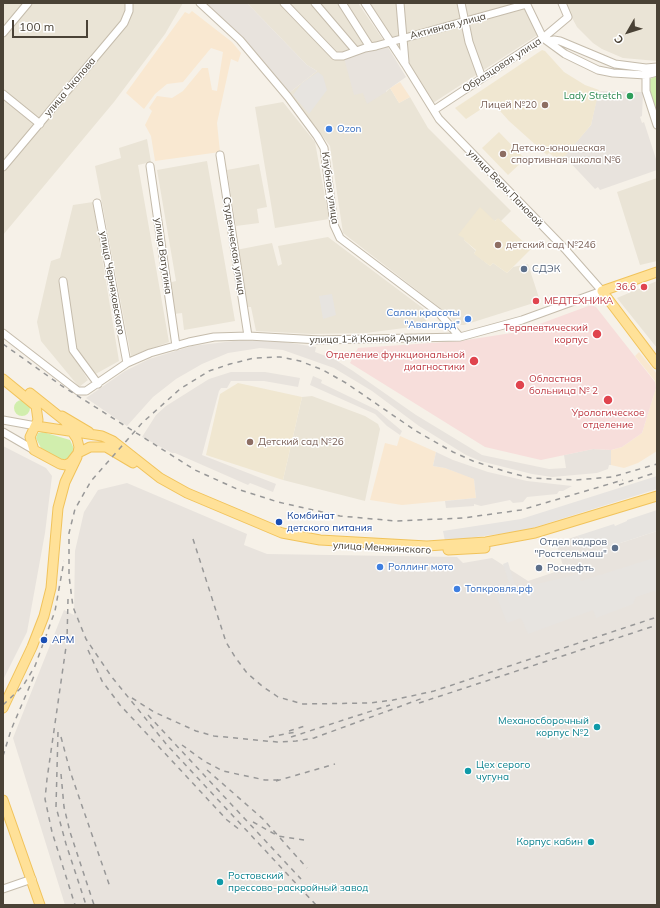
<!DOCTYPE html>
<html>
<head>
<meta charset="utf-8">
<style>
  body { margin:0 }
  #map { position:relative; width:660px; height:908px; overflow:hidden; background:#f6f1e8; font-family:Mulish,sans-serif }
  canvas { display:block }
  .frame { position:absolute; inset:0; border:4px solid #4a4236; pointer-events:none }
  .north { position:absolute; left:608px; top:12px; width:40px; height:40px; -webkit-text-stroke:3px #fff; paint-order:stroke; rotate:231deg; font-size:11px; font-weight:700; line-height:16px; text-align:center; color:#4a4236 }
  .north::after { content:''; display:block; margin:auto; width:14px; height:18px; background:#4a4236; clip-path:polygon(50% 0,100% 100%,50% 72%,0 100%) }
  .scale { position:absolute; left:12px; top:20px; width:76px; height:18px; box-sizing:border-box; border:2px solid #4a4236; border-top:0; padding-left:5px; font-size:12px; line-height:14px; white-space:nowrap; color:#4a4236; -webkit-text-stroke:3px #fff; paint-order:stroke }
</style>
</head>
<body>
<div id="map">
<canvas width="660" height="908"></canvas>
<div class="frame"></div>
<div class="north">С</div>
<div class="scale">100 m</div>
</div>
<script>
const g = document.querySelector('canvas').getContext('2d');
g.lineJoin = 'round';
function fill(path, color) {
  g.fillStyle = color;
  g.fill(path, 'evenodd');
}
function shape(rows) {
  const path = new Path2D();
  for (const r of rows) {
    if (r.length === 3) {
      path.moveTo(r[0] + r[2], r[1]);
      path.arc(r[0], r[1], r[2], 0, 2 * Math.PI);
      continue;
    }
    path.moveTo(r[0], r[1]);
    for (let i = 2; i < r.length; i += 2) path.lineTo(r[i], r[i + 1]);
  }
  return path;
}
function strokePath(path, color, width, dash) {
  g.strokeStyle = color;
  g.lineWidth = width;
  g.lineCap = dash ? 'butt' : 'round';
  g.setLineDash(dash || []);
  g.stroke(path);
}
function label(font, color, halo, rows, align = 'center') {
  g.font = font + ' Mulish,sans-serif';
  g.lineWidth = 3;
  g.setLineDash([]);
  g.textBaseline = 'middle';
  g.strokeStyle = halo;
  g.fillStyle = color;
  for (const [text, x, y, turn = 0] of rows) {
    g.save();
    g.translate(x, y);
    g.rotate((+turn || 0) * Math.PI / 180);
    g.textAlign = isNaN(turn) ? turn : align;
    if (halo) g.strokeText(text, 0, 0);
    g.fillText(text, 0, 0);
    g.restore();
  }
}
const residential = shape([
  [3,3,183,3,165,34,114,102,3,235],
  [247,3,358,3,386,44,363,93,386,92,390,88,399,103,410,97,428,128,511,211,501,221,498,219,465,238,464,240,476,251,474,253,490,266,493,263,507,273,513,267,528,264,540,301,464,325,458,325,440,308,343,233,330,146,289,93,317,71,307,65],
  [367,3,523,3,539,34,433,103],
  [564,3,657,3,657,61,623,58,602,49,593,43,577,27],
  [283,102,315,142,329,219,275,228,255,107],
  [147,139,151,162,138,165,169,342,131,356,95,166,121,158,119,148],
  [207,161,235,321,184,330,182,313,174,314,168,283,176,281,157,170],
  [259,164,267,207,257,209,259,223,236,226,227,170],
  [657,178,657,261,640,265,617,192],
  [93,202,119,361,92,376,75,349,64,278,60,280,70,339,77,361,88,380,79,387,41,341,37,322,51,261,60,258,73,205],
  [328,237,424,309,427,325,366,333,312,334,256,331,251,307,246,307,236,250,272,243,278,266,282,264,278,246],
  [657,281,657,348,617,298],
  [312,396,365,416,378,424,380,429,365,501,283,480,302,397]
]);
const commercial = shape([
  [192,11,232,42,241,53,238,62,231,59,217,123,220,152,155,161,151,136,145,125,152,111,149,108,157,96,172,98,183,91,202,68,208,68,212,90,217,91,223,52,211,48,183,82,167,84,155,94,144,109,126,93,185,12,189,14],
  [400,82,410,97,399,103,390,88],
  [639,352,657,374,657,451,638,463,624,468,611,465,611,450,622,447,642,433,656,388,655,381,635,356],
  [400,436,436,452,433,466,445,468,474,478,476,498,402,505,370,500,385,443,397,446]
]);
const industrial = shape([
  [205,3,247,3,307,65,317,71,289,93,246,41],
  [386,44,406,77,386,91,386,92,367,104,363,93,354,95,344,58],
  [602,91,643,92,642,116,640,117,642,123,644,122,657,162,657,170,600,190,598,187,595,189,564,156,591,125,598,92],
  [242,340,285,342,316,347,315,352,334,359,353,371,416,415,482,455,549,469,566,468,564,455,593,449,611,450,611,465,609,465,608,469,597,473,552,477,532,474,480,461,466,455,419,426,372,391,334,368,283,350,260,348,228,353,202,364,176,379,153,397,127,426,86,398,125,371,149,359,192,346],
  [231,372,265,372,300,378,298,387,264,381,231,381,227,388,221,388,219,391,202,455,276,484,273,492,250,483,248,485,175,453,172,453,142,437,156,415,166,406,209,379],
  [313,376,322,380,321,383,377,410,402,431,400,435,387,426,375,414,310,385],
  [3,446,46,468,52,476,45,533,27,632,3,680],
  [436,452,453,460,488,472,527,481,572,486,563,491,559,491,557,494,527,497,523,502,513,503,510,500,481,506,474,504,474,506,446,508,445,501,476,498,474,479,445,468,433,466],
  [127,483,247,534,244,545,267,554,457,557,463,563,492,558,528,581,564,569,557,546,559,542,577,536,599,550,657,531,657,905,65,905,13,738,64,610,74,615,75,551,84,512,98,490]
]);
const education = shape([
  [542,50,545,51,564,72,585,85,599,90,591,125,560,162,549,153,547,155,509,121,492,102,466,119,455,108],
  [499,132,525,159,508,175,482,148],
  [480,207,495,221,498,218,531,249,507,273,493,263,490,266,474,254,476,250,464,240,464,238,458,235],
  [238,383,302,397,283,480,206,455,220,394]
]);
const medical = shape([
  [591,305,596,307,655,382,656,388,642,433,622,447,611,450,593,449,541,460,485,447,350,363,358,348,460,341,518,332]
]);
const green = shape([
  [657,76,657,121,646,85,650,79],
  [22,408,8],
  [43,432,70,440,74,449,70,457,66,459,58,459,41,448,36,438,38,433]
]);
const parking = shape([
  [318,72,323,76,327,90,309,114,293,95,302,83],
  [332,294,336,315,323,319,319,296],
  [657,476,657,489,523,531,445,541,443,531,521,519],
  [657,510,657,531,599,550,577,536,614,524,615,526,627,521,627,520],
  [657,557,657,594,654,591,636,597,633,604,596,618,593,610,528,634,521,618,507,623,493,588,509,583,503,564,508,562,516,589,579,574,581,581]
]);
const minor = shape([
  [200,3,240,40,288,97,317,136,324,148,334,225,340,238,438,312,460,337],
  [284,3,335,56,343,56,365,48,376,46,527,4],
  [315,3,356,51],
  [342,3,370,47],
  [400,3,405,62],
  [461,3,469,42,482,78],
  [526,3,543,38,565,54,598,70,613,73,646,75,657,72],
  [3,33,28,3],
  [549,41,554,40,560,41,615,64,646,68,657,67],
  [646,71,646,91,657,125],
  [3,94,40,124],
  [434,110,543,38,568,17,562,3],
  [220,155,248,336],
  [150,166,176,346],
  [3,167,124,23,129,11,129,3],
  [97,203,127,363],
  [63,281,73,350,98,384],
  [3,333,78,391,86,391,127,363,150,353,189,342,214,337,248,336,320,340,460,337,522,320,602,291,565,249,439,119,405,64,365,3],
  [3,420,36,426],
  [3,432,34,450],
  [3,889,32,879]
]);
const major = shape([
  [657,272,602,291,657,364],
  [3,379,36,406,38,420,30,437,34,450,60,464,66,465,71,462,78,453,79,447,77,439,65,421,30,393],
  [62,416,89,432],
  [36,426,102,436,113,441,160,478,187,493,282,533,320,540,427,546,486,542,535,533,657,496],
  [78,453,90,447,106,447,133,463],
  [448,550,485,548],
  [3,708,32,647,44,616,51,588,58,508,65,482,77,457],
  [3,800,40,905]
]);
const rail = shape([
  [3,344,62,386,195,470,237,489,278,502,340,516,396,521,463,518,521,510,623,480],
  [619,485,657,472],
  [193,539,226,642,235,657,247,673,262,686,278,697,303,704,370,703,393,700,434,691,657,617],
  [68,599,67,640,47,779,45,799,52,832,75,905],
  [88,650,102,681,120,705,227,820,240,830],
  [132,698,154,712,196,731,214,736,277,742,296,741,314,738,423,698],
  [419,703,657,625],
  [3,705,23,686,35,666,55,611,64,561],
  [148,715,301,879],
  [289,731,308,725],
  [58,732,56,807,66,844,86,905],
  [61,737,70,771,110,887],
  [269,737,296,732],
  [291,737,390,705],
  [182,745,204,761,223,771,265,780,281,780],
  [3,756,11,730,34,676],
  [207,770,263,819,307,868],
  [61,774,64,807,70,832,94,905],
  [276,781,335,764],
  [253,822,278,836,304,840],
  [316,905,167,745,111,676,86,639,73,607,69,576,69,533,75,509,91,481,142,423,180,389,209,371,230,364,254,358,280,357,300,361,323,370,346,383,416,431,453,452,473,461,507,472,531,478,575,480,612,477,657,464]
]);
const markers = [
  [630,96,4,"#2e9e5b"],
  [545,105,4,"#8d6e63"],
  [329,129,4,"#3f7fe0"],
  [503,154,4,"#8d6e63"],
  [498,245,4,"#8d6e63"],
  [524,269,4,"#5c6f8a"],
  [644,287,4,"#e0444e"],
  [536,301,4,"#e0444e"],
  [468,319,4,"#3f7fe0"],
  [597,334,5,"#e0444e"],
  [474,361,5,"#e0444e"],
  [520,385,5,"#e0444e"],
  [608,400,5,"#e0444e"],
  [250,442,4,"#8d6e63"],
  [279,522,4,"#1a4fb4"],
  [615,548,4,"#5c6f8a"],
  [380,567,4,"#3f7fe0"],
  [539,568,4,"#5c6f8a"],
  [457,589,4,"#3f7fe0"],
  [44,640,4,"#1a4fb4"],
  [597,727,4,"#0f9aa8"],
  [468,771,4,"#0f9aa8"],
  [591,842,4,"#0f9aa8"],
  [220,882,4,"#0f9aa8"]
];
const streetNames = [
  ["Активная улица",448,26,-15],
  ["Образцовая улица",502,65,-33],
  ["улица Чкалова",70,87,-50],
  ["Клубная улица",330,188,82],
  ["улица Веры Пановой",505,188,46],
  ["Студенческая улица",234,246,81],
  ["улица Ватутина",163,256,82],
  ["улица Черняховского",112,283,80],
  ["улица 1-й Конной Армии",370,339,-1],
  ["улица Менжинского",382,548,3]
];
const leisureNames = [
  ["Lady Stretch",622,96]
];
const educationNames = [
  ["Лицей №20",537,105,"right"],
  ["Детско-юношеская",511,148],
  ["спортивная школа №6",511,160],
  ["детский сад №246",506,245],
  ["Детский сад №26",258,442]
];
const shopNames = [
  ["Ozon",337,129],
  ["Салон красоты",460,313,"right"],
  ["\"Авангард\"",460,325,"right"],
  ["Роллинг мото",388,567],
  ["Топкровля.рф",465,589]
];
const serviceNames = [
  ["СДЭК",532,269],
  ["Отдел кадров",607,542,"right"],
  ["\"Ростсельмаш\"",607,554,"right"],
  ["Роснефть",547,568]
];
const healthNames = [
  ["36,6",636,287],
  ["МЕДТЕХНИКА",544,301,"left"],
  ["Терапевтический",588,328],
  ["корпус",588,340],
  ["Отделение функциональной",465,355],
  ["диагностики",465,367],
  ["Областная",529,379,"left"],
  ["больница № 2",529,391,"left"],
  ["Урологическое",608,413,"center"],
  ["отделение",608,425,"center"]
];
const transitNames = [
  ["Комбинат",287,516],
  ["детского питания",287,528],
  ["АРМ",52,640]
];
const cultureNames = [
  ["Механосборочный",589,721],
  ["корпус №2",589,733],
  ["Цех серого",476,765,"left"],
  ["чугуна",476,777,"left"],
  ["Корпус кабин",583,842],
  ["Ростовский",228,876,"left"],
  ["прессово-раскройный завод",228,888,"left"]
];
fill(residential, '#eae4d6');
fill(commercial, '#f9e8d1');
fill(industrial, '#e8e3dd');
fill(education, '#f0e7d1');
fill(medical, '#f7dedb');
fill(green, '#d1eead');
fill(parking, '#e7e4e0');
strokePath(minor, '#c5bcac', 9);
strokePath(major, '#f1c35b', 11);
strokePath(minor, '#fff', 7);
strokePath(major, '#ffe198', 9);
strokePath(rail, '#989898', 1.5, [5, 5]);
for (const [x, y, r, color] of markers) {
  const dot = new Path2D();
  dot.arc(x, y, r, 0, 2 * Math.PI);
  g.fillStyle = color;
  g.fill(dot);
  strokePath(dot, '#fff', 1.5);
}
label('10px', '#4a4236', '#fff', streetNames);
label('10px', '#27864d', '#fff', leisureNames, 'right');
label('10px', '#785e54', '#fff', educationNames, 'left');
label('10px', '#366cbe', '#fff', shopNames, 'left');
label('10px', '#4e5e75', '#fff', serviceNames, 'left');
label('10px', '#be3a42', '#fff', healthNames, 'right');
label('10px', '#164399', '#fff', transitNames, 'left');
label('10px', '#0d838f', '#fff', cultureNames, 'right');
</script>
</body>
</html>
